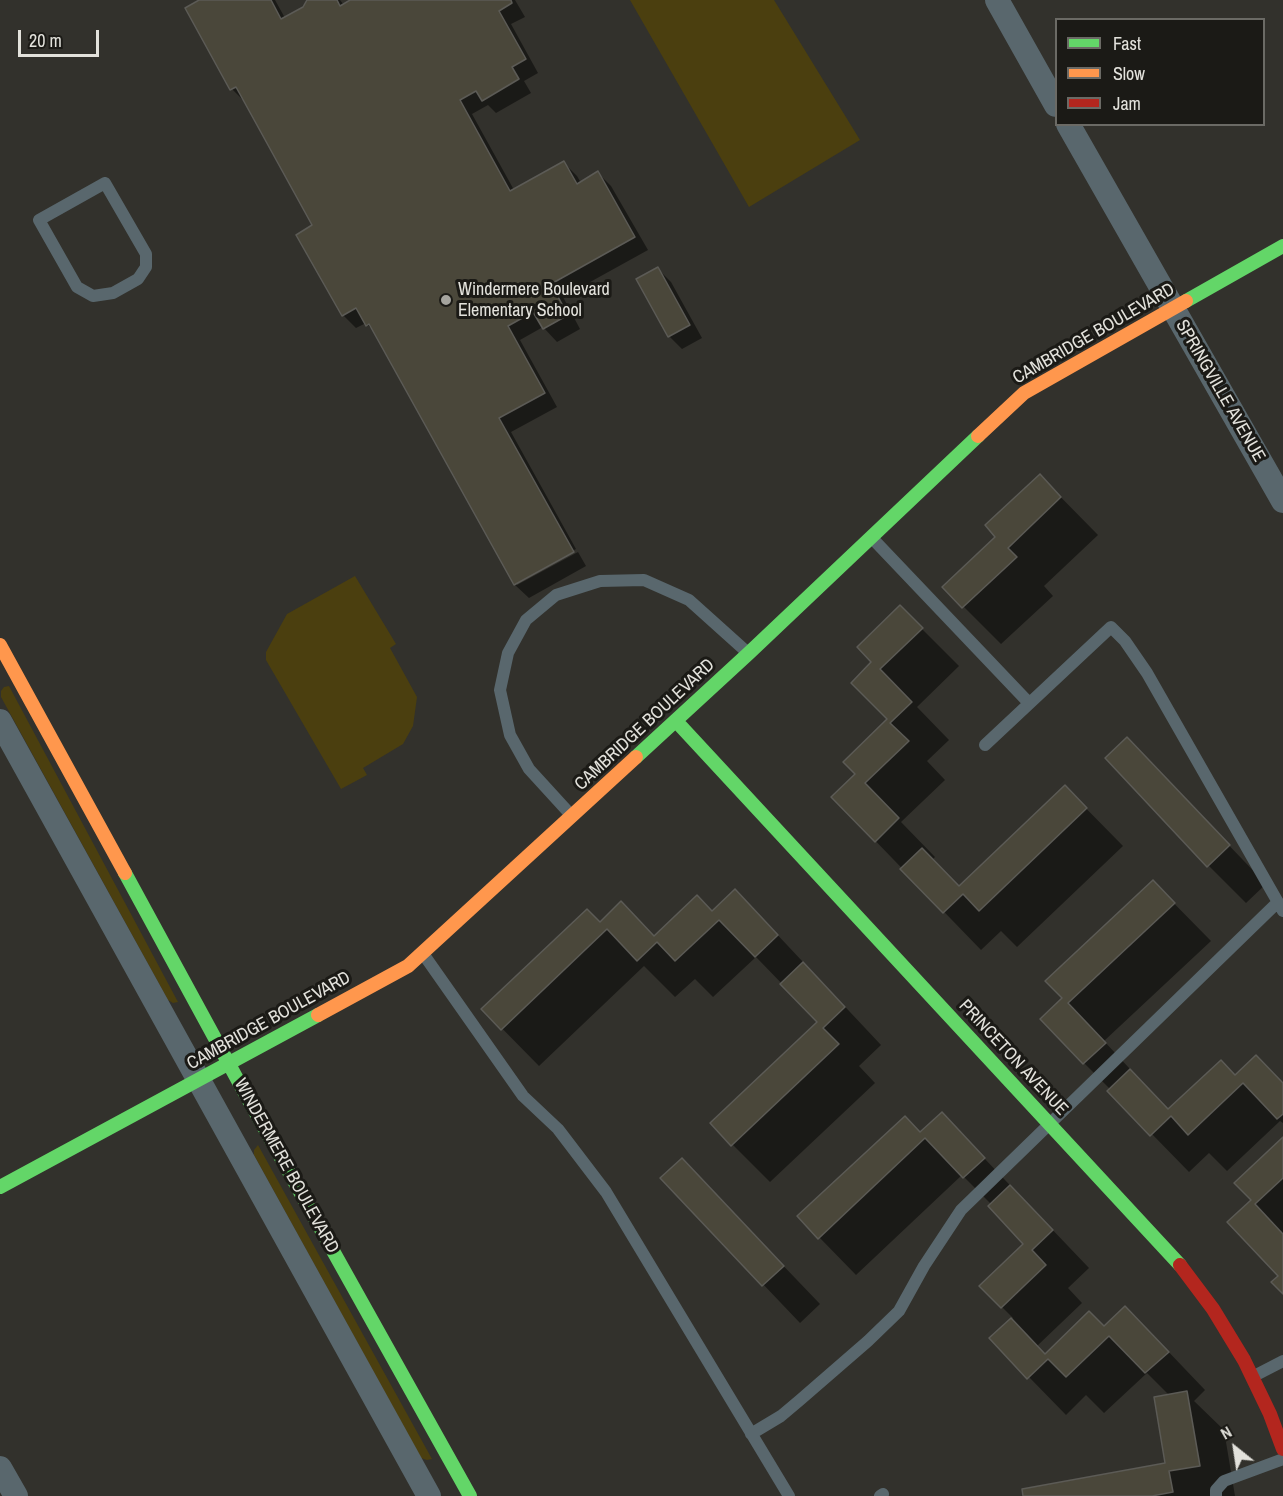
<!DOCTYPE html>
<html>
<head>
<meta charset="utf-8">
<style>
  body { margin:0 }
  #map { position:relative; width:1283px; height:1496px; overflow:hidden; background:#32312c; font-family:"Archivo Narrow",sans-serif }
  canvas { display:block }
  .legend { position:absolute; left:1055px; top:18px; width:210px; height:108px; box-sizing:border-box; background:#1b1a16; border:2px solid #6b6a65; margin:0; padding:8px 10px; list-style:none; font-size:18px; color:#e3e2dc }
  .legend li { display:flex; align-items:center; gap:12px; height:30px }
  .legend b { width:30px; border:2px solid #6b6a65 }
  .north { position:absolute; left:1205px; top:1418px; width:60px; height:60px; -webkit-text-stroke:4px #1b1a16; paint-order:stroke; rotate:330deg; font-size:16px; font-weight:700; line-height:24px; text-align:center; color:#e3e2dc }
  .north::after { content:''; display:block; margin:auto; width:21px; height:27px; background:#e3e2dc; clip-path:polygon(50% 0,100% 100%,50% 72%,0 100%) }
  .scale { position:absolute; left:18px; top:30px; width:81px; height:27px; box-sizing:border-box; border:3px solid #e3e2dc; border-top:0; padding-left:8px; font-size:18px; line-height:21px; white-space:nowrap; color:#e3e2dc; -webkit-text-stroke:4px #1b1a16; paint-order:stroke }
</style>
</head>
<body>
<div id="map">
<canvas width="1283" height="1496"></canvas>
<ul class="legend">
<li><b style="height:8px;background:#63d668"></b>Fast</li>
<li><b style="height:8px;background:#ff974d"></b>Slow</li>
<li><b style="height:8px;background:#b3261e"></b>Jam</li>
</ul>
<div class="north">N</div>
<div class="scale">20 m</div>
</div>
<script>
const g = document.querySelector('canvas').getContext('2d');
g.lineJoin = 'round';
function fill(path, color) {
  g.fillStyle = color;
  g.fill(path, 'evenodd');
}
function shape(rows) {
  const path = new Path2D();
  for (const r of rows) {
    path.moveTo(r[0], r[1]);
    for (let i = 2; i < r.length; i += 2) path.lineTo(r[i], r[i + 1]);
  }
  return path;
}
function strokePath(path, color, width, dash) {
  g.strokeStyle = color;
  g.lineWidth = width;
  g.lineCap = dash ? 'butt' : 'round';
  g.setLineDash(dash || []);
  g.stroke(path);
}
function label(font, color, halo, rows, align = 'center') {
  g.font = font + ' "Archivo Narrow",sans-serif';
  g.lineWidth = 6;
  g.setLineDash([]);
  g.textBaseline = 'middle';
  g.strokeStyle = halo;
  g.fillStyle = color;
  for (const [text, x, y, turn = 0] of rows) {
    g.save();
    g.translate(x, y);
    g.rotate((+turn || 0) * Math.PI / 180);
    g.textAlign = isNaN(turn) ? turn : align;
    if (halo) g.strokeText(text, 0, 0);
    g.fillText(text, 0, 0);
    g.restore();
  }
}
const green = shape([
  [630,0,774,0,860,140,749,207],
  [355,576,396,644,390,648,417,697,413,726,403,744,363,768,367,775,341,789,266,660,266,652,287,614],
  [9,686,178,1002,173,1003,168,1000,1,697,1,691,4,687],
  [258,1145,432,1459,427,1460,421,1458,254,1155,254,1150]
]);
const shadow = shape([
  [202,0,275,0,285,18,304,8,309,0,340,0,344,5,353,0,515,0,525,17,511,24,538,73,524,81,531,93,496,113,488,105,472,114,514,190,564,163,577,176,581,183,598,173,611,186,648,250,563,297,580,329,557,342,543,327,520,340,557,407,511,432,576,549,517,582,517,585,578,552,586,566,529,598,515,585,378,336,366,323,356,328,343,315,314,226,245,102,232,89],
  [658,269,671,282,702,338,682,349,669,336],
  [1040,476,1098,535,1044,586,1053,596,1001,644,944,587,998,537],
  [900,607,959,666,917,707,949,740,927,761,945,780,901,822,935,857,932,860,959,888,1065,787,1123,846,1017,947,1001,931,981,950,833,797,857,774,889,719,874,662],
  [1127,739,1266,884,1246,903,1208,865],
  [1153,882,1211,941,1104,1041,1169,1111,1236,1077,1283,1084,1283,1123,1280,1121,1227,1171,1209,1153,1189,1172,1110,1091,1111,1090,1084,1063,1064,998],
  [713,912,772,929,881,1045,859,1066,875,1083,770,1182,712,1124,819,1022,756,957,713,997,695,979,675,997,644,966,539,1066,483,1009,600,924,655,937],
  [942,1114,1089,1268,1068,1288,1082,1303,1037,1346,1046,1355,1104,1328,1163,1346,1205,1390,1194,1401,1224,1430,1235,1496,1025,1496,1167,1465,1170,1396,1147,1373,1104,1413,1086,1395,1066,1415,991,1338,1013,1318,981,1286,1025,1244,992,1205,962,1175,856,1275,819,1237],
  [1283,1139,1283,1292,1280,1276,1253,1200],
  [682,1160,820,1304,800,1323,662,1178]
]);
const building = shape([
  [199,0,271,0,281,19,303,7,307,0,337,0,340,6,350,0,511,0,512,3,499,11,526,59,512,67,519,79,482,101,476,91,460,100,510,191,564,161,577,184,598,171,635,237,551,284,568,315,543,329,533,312,508,326,545,393,499,418,574,552,514,585,369,324,366,326,356,308,342,316,296,235,312,225,236,87,230,90,185,8,199,0],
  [658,267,690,325,668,337,636,279,658,267],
  [1040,474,1061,497,1008,548,1017,557,962,608,942,587,995,537,985,525,1040,474],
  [900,605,923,628,880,669,912,702,890,723,909,741,865,783,899,818,875,842,831,797,855,774,843,762,887,719,851,683,871,662,857,647,900,605],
  [1127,737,1230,845,1207,867,1105,758,1127,737],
  [1065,785,1087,808,979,911,963,894,943,913,900,869,922,848,959,886,1065,785],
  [1153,880,1175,903,1068,1003,1106,1043,1083,1064,1040,1019,1062,998,1045,981,1153,880],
  [735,889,778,935,755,957,719,920,675,961,657,942,637,961,607,929,501,1030,481,1009,587,909,600,922,621,901,654,936,697,895,712,911,735,889],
  [803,962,845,1007,823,1028,839,1044,731,1146,710,1123,817,1022,780,984,803,962],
  [1256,1055,1283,1083,1283,1114,1277,1119,1243,1083,1188,1135,1171,1116,1150,1136,1107,1091,1130,1069,1168,1109,1221,1060,1235,1075,1256,1055],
  [942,1112,985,1158,963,1178,925,1138,818,1239,797,1216,905,1116,920,1132,942,1112],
  [1283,1137,1283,1178,1255,1204,1283,1234,1283,1294,1271,1282,1278,1276,1227,1222,1251,1200,1234,1183,1283,1137],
  [682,1158,784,1266,762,1286,660,1178,682,1158],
  [1010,1185,1053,1230,1032,1250,1046,1265,1001,1308,979,1286,1023,1244,988,1206,1010,1185],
  [1125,1306,1169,1352,1145,1373,1109,1336,1066,1377,1048,1359,1027,1379,989,1338,1011,1318,1045,1354,1089,1311,1104,1326,1125,1306],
  [1187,1391,1200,1466,1169,1471,1173,1492,1152,1496,1023,1496,1022,1489,1165,1463,1154,1397,1187,1391]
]);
const lane = shape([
  [105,183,146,254,146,267,138,279,113,293,93,296,77,287,39,220,105,183],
  [872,538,1029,703],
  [985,745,1111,627,1125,641,1147,673,1283,911],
  [571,815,529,769,510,735,500,690,508,653,526,620,556,595,600,581,644,580,689,600,748,653],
  [424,955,523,1096,558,1129,606,1192,789,1496],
  [1254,1376,1283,1361],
  [751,1434,781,1416,800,1400,868,1341,899,1311,924,1266,961,1210,1278,902],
  [880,1496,883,1494],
  [1216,1496,1216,1490,1224,1481,1283,1459]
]);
const street = shape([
  [997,0,1056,105],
  [1068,124,1283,501],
  [0,721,429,1496],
  [0,1468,16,1496]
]);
const fast = shape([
  [1186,301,1283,246],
  [676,721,1180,1265],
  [636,757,749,653,978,436],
  [125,873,242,1088,470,1496],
  [0,1187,318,1015]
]);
const slow = shape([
  [978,436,1024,393,1186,301],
  [0,645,125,873],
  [318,1015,408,966,636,757]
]);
const jam = shape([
  [1180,1265,1213,1309,1244,1360,1270,1414,1283,1449]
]);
const markers = [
  [446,300,6,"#a5a49e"]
];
const poiNames = [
  ["Windermere Boulevard",458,290],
  ["Elementary School",458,311]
];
const streetNames = [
  ["CAMBRIDGE BOULEVARD",1094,334,-30],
  ["SPRINGVILLE AVENUE",1220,391,60],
  ["CAMBRIDGE BOULEVARD",645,725,-43],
  ["CAMBRIDGE BOULEVARD",269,1021,-29],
  ["PRINCETON AVENUE",1013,1058,47],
  ["WINDERMERE BOULEVARD",286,1166,61]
];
fill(green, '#4b3f0f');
fill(shadow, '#0007');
fill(building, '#4a473a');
strokePath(building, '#5c5b56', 1.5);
strokePath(lane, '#59676d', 12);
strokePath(street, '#59676d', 24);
strokePath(fast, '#63d668', 14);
strokePath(slow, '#ff974d', 14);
strokePath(jam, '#b3261e', 14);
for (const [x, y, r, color] of markers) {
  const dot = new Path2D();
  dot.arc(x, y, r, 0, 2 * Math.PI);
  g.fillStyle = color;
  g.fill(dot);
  strokePath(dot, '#1b1a16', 2);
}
label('18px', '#e3e2dc', '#1b1a16', poiNames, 'left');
label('18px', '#e3e2dc', '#1b1a16', streetNames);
</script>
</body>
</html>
